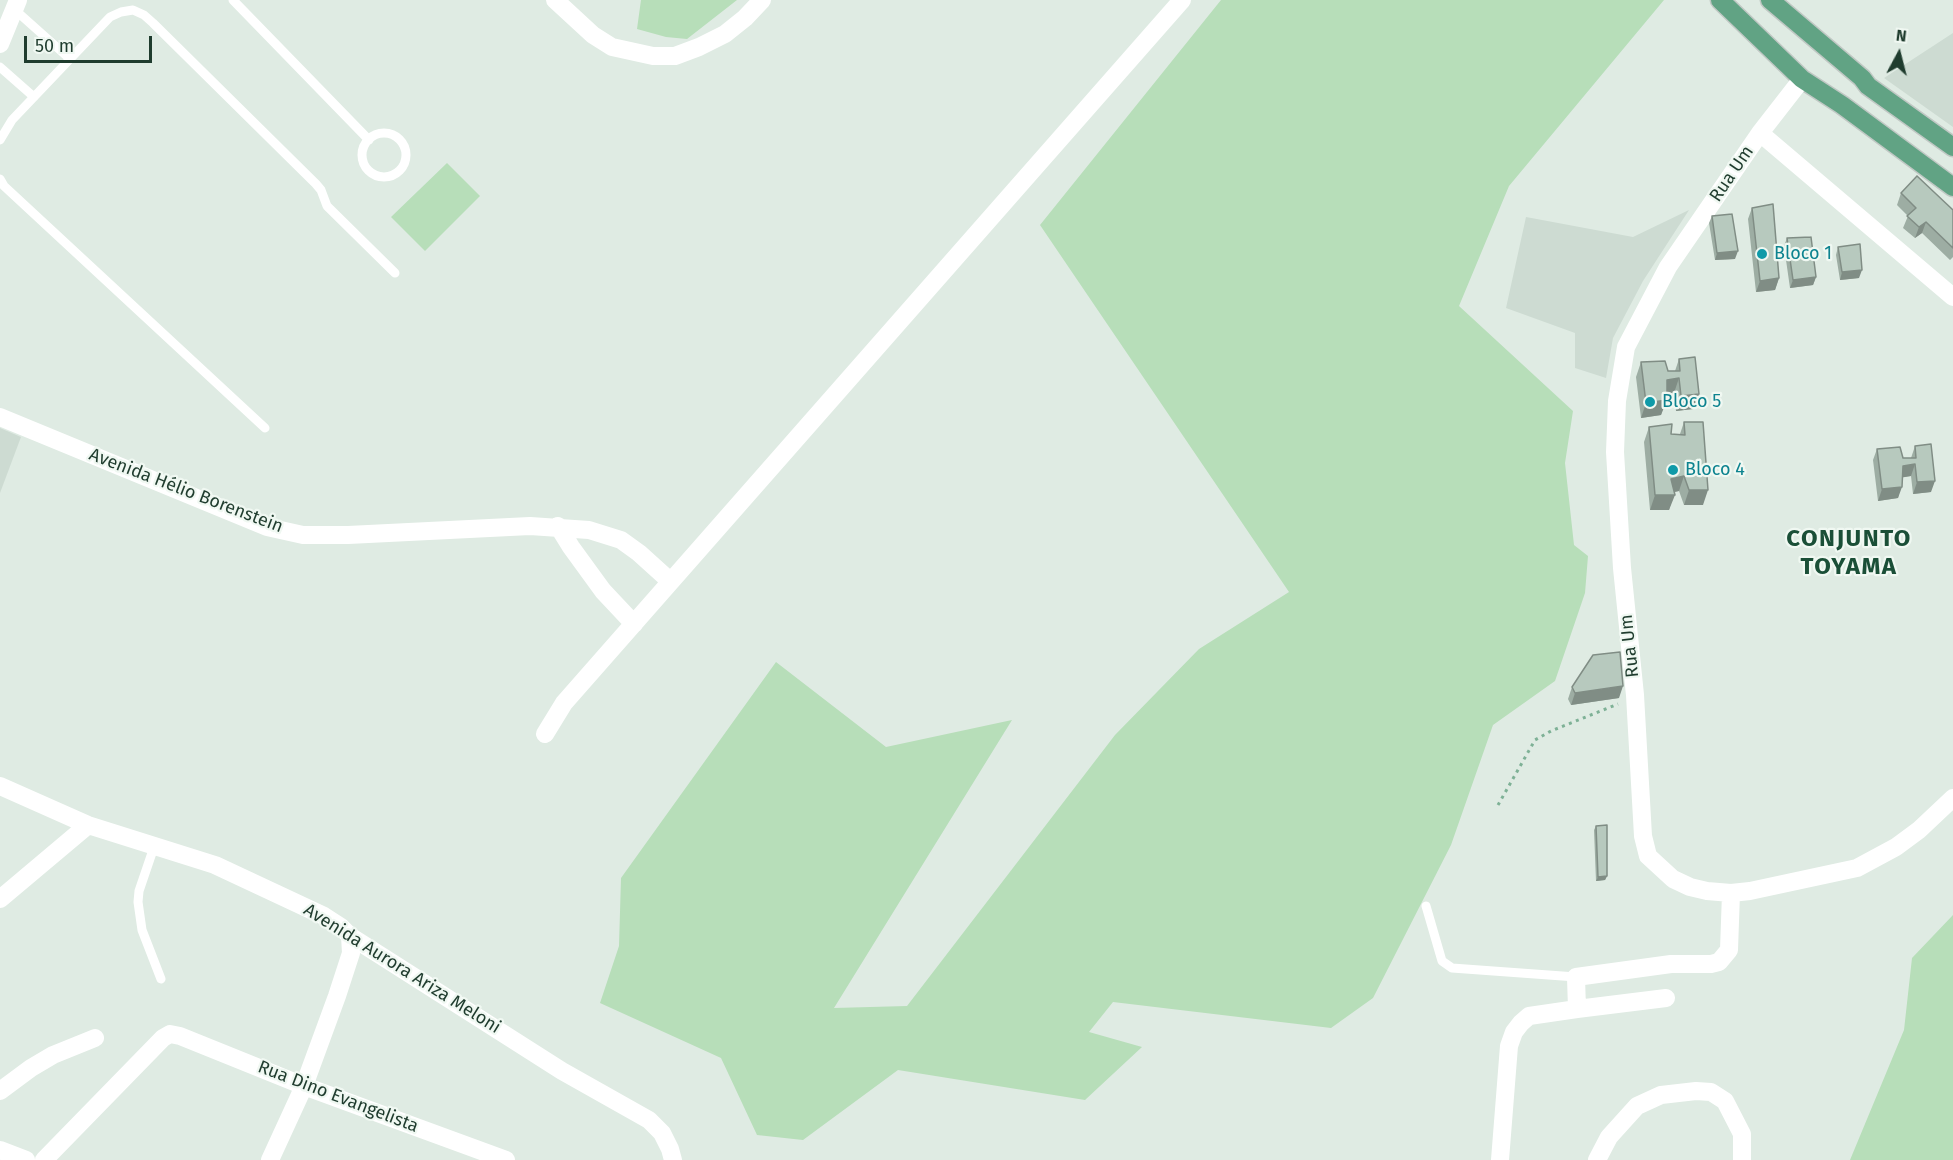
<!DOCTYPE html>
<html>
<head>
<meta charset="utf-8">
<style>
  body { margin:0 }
  #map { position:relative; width:1953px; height:1160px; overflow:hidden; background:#dfebe3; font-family:"Fira Sans",sans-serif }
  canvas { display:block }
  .north { position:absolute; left:1869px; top:24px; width:60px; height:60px; -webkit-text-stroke:4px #f0f8f2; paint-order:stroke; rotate:7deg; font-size:16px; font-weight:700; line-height:24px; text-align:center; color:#1f3c2e }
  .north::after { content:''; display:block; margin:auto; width:21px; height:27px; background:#1f3c2e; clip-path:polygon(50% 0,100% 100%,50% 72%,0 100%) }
  .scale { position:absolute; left:24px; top:36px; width:128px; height:27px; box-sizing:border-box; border:3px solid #1f3c2e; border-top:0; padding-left:8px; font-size:18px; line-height:21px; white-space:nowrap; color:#1f3c2e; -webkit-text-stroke:4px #f0f8f2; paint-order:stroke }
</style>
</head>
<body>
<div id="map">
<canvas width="1953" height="1160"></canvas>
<div class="north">N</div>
<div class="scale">50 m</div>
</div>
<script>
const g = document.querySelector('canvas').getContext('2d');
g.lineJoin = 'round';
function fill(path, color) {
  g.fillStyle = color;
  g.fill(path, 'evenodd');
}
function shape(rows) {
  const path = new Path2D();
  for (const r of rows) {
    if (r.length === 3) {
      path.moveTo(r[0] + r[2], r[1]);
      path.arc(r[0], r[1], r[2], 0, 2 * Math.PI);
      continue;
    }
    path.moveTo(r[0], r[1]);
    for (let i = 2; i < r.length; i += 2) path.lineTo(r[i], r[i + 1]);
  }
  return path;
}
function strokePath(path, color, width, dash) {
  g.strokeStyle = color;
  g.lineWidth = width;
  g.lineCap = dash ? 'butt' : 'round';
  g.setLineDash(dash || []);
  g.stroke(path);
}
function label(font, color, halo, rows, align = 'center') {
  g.font = font + ' "Fira Sans",sans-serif';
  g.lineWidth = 4.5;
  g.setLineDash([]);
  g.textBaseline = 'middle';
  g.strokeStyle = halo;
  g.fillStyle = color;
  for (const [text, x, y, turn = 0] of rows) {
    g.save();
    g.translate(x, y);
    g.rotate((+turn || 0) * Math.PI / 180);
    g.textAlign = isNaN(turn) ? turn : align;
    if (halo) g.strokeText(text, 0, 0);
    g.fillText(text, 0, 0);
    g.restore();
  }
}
const built = shape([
  [1953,33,1953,127,1884,78],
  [1689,210,1643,281,1613,338,1606,378,1575,368,1575,333,1506,308,1526,217,1633,237],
  [0,428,21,437,0,493]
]);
const green = shape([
  [641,0,737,0,687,39,666,37,637,29],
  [1221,0,1664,0,1509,186,1459,306,1573,411,1565,463,1574,545,1588,556,1585,593,1555,681,1493,725,1451,845,1373,998,1331,1028,1113,1002,1089,1032,1142,1047,1085,1100,898,1070,803,1140,757,1135,721,1058,600,1003,619,946,621,878,776,662,886,747,1012,720,834,1008,907,1006,1115,735,1199,649,1289,592,1040,225],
  [447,163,480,196,425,251,391,217],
  [1953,915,1953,1160,1850,1160,1904,1030,1912,958]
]);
const path = shape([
  [1498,805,1535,740,1551,731,1618,704]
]);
const lane = shape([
  [233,0,369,140],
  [14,9,70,59],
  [0,67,34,97],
  [384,155,22],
  [0,140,12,120,110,17,121,12,133,10,144,15,153,23,316,184,321,190,327,206,395,273],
  [0,179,4,186,265,428],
  [154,847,139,891,138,902,142,930,161,979],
  [1426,906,1442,961,1452,968,1576,977]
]);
const street = shape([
  [555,0,593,35,612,47,653,56,675,56,699,47,725,34,745,18,762,0],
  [0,44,18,0],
  [1802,79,1760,133,1668,267,1626,347,1617,401,1615,452,1622,568,1635,695,1643,836,1648,856,1673,879,1690,887,1707,891,1731,893,1750,891,1857,868,1896,847,1919,830,1953,798],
  [1760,133,1953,297],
  [0,417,267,527,303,535,348,535,530,526,589,530,621,540,639,553,670,581],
  [558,526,571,547,603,591,634,624],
  [545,734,564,703,1182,0],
  [0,786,88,825,215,865,324,916,341,927,350,936,562,1071,649,1120,662,1133,670,1149,673,1160],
  [0,899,88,825],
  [1577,1009,1666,998],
  [0,1091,31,1068,53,1055,95,1038],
  [0,1150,26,1160],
  [44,1160,163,1038,170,1034,180,1036,304,1086,506,1160],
  [270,1160,304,1086,337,996,351,953,350,936],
  [1500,1160,1509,1046,1514,1032,1521,1023,1529,1016,1577,1009,1576,977,1671,964,1711,964,1719,962,1729,950,1731,893],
  [1597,1160,1609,1137,1637,1106,1661,1095,1696,1091,1711,1092,1725,1101,1742,1134,1742,1160]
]);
const primary = shape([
  [1720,0,1802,79,1842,105,1953,187],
  [1770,0,1862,78,1868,86,1953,147]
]);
const wall = shape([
  [1901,193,1953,210,1953,257,1950,260,1922,233,1915,238,1903,228,1908,216,1897,205],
  [1752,208,1779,278,1775,290,1756,292,1748,219],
  [1712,216,1735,259,1715,260,1709,223],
  [1787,238,1816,277,1813,285,1790,288,1784,246],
  [1838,247,1859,278,1840,280,1836,255],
  [1679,359,1699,394,1693,409,1676,411,1674,393,1667,394,1661,415,1641,418,1636,377,1641,362,1668,371,1675,371],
  [1684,422,1703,505,1684,505,1679,491,1674,492,1669,510,1650,510,1644,442,1649,427,1671,434,1680,434],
  [1915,446,1931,492,1913,494,1911,476,1903,477,1898,498,1878,501,1873,460,1877,449,1903,458,1911,458],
  [1572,687,1619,698,1571,705,1568,699],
  [1596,826,1607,876,1605,880,1596,881,1594,830]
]);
const shadedWall = shape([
  [1926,222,1922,233,1915,238,1919,227],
  [1738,251,1735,259,1715,260,1717,253],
  [1862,270,1859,278,1840,280,1842,272],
  [1816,277,1813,285,1790,288,1793,280],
  [1779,278,1775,290,1756,292,1760,281],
  [1679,378,1674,393,1662,395,1667,380],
  [1699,394,1693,409,1676,411,1681,396],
  [1667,400,1661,415,1641,418,1646,403],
  [1915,464,1911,476,1899,478,1903,466],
  [1684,476,1679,491,1665,494,1671,479],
  [1935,481,1931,492,1913,494,1917,482],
  [1902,487,1898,498,1878,501,1882,489],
  [1689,490,1708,490,1703,505,1684,505],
  [1655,495,1675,495,1669,510,1650,510],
  [1623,686,1619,698,1571,705,1575,693],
  [1607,876,1605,880,1596,881,1598,877]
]);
const building = shape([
  [1917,176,1953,210,1953,248,1926,222,1919,227,1907,216,1916,208,1901,193,1917,176],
  [1773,204,1779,278,1760,281,1752,208,1773,204],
  [1732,214,1738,251,1717,253,1712,216,1732,214],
  [1811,237,1816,277,1793,280,1787,238,1811,237],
  [1860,244,1862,270,1842,272,1838,247,1860,244],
  [1695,357,1699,394,1681,396,1679,378,1667,380,1667,400,1646,403,1641,362,1665,361,1668,371,1680,371,1679,359,1695,357],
  [1684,422,1703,422,1708,490,1689,490,1684,476,1671,479,1675,495,1655,495,1649,427,1672,424,1671,434,1685,435,1684,422],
  [1931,444,1935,481,1917,482,1915,464,1903,466,1902,487,1882,489,1877,449,1900,447,1903,458,1916,458,1915,446,1931,444],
  [1620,652,1623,686,1575,693,1572,687,1593,655,1620,652],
  [1607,825,1607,876,1598,877,1596,826,1607,825]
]);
const markers = [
  [1762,254,6,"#0f9aa8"],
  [1650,402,6,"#0f9aa8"],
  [1673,470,6,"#0f9aa8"]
];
const streetNames = [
  ["Rua Um",1732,174,-56],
  ["Avenida Hélio Borenstein",186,491,21],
  ["Rua Um",1630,646,-96],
  ["Avenida Aurora Ariza Meloni",402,969,32],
  ["Rua Dino Evangelista",338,1097,21]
];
const cultureNames = [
  ["Bloco 1",1774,254],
  ["Bloco 5",1662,402],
  ["Bloco 4",1685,470]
];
const districtNames = [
  ["CONJUNTO",1849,539],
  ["TOYAMA",1849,567]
];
fill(built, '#cddbd2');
fill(green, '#b7deb9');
strokePath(primary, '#c0c8c4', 21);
strokePath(path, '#7eb196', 3, [3, 4.5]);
strokePath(lane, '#fff', 9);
strokePath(street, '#fff', 18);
strokePath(primary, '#61a384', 18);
fill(wall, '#9dada3');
fill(shadedWall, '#808d85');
fill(building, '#b7c9be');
strokePath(building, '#808d85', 1.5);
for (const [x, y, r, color] of markers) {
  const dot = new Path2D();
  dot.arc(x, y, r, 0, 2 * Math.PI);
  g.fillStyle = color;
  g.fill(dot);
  strokePath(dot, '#f0f8f2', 2);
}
label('18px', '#1f3c2e', '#f0f8f2', streetNames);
label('18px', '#0d838f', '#f0f8f2', cultureNames, 'left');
g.letterSpacing = '1.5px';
label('bold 24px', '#1a4f37', '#f0f8f2', districtNames);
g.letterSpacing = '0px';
</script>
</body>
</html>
